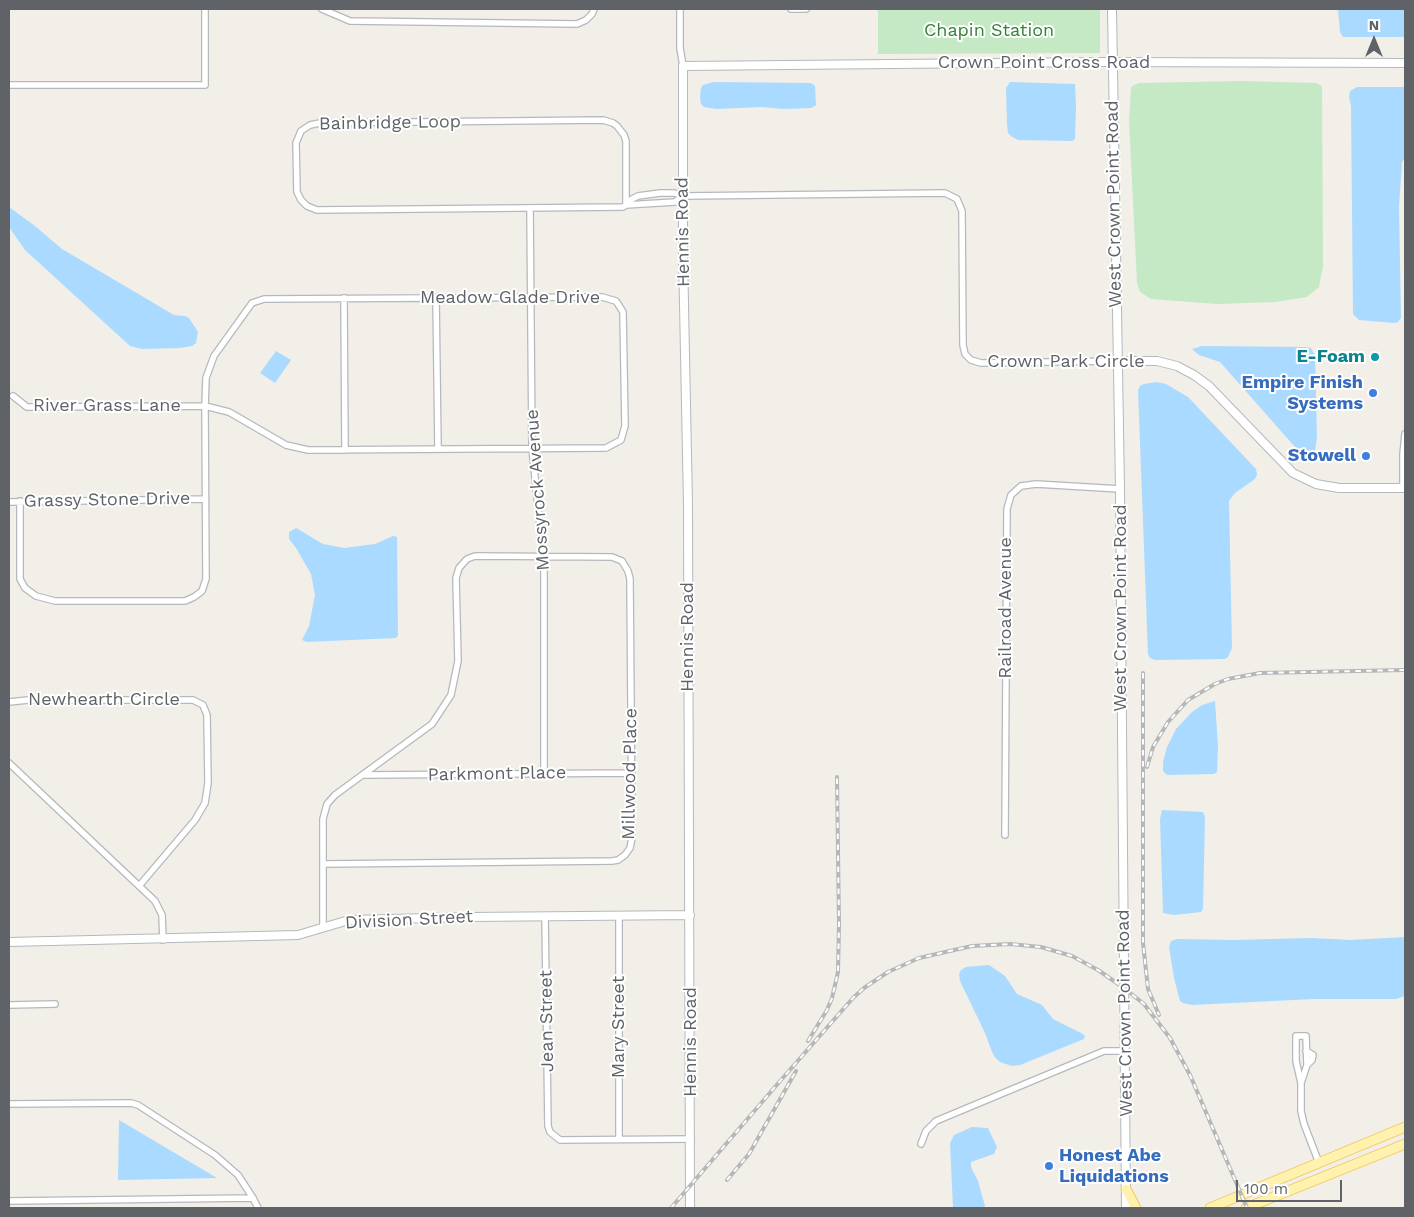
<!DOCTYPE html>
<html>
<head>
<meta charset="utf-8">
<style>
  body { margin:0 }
  #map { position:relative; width:1414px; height:1217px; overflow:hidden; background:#f1efe8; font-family:"Work Sans",sans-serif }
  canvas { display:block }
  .frame { position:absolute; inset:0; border:10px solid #5f6368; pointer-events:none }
  .north { position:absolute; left:1349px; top:15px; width:50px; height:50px; -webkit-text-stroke:4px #fff; paint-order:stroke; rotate:0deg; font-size:14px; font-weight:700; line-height:20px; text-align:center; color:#5f6368 }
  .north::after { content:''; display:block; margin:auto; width:18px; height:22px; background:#5f6368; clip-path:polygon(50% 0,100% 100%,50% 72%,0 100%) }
  .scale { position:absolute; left:1236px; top:1180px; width:106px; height:22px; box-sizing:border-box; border:2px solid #5f6368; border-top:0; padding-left:6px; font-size:15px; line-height:18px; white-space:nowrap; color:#5f6368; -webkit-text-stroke:4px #fff; paint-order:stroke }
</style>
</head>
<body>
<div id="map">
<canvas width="1414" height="1217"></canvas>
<div class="frame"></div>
<div class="north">N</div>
<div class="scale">100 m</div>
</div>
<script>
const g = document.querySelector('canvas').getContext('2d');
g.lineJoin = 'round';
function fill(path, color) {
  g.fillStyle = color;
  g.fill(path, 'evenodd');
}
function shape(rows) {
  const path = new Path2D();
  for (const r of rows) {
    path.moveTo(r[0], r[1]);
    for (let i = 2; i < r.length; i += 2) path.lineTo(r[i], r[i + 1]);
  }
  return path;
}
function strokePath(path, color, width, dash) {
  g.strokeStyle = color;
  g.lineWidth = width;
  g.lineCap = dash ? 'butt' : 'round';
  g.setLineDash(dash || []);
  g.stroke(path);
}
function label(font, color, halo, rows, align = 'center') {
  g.font = font + ' "Work Sans",sans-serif';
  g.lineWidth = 4;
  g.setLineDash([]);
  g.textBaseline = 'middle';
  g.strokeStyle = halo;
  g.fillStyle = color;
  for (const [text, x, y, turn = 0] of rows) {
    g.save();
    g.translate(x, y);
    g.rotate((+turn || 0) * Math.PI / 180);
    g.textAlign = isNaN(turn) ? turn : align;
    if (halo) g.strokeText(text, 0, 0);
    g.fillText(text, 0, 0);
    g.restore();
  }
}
const green = shape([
  [878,9,1100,9,1100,53,878,54],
  [1241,81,1316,83,1322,86,1323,266,1319,287,1307,297,1275,302,1218,304,1151,299,1140,292,1137,283,1129,120,1131,89,1132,86,1139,83]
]);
const water = shape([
  [1338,9,1405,9,1405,37,1343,37,1340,32],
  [714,82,811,83,815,86,816,105,811,108,784,109,761,107,716,109,704,107,701,104,700,98,701,88,703,85],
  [1010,82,1075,84,1076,106,1075,139,1072,141,1018,140,1012,137,1008,133,1007,124,1006,88],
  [1357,87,1405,87,1405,158,1402,162,1399,207,1401,318,1398,322,1395,323,1359,320,1353,314,1351,106,1349,97,1350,91],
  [9,207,35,226,62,249,174,315,185,316,189,318,198,332,196,343,192,346,180,348,142,349,130,346,25,250,9,227],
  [1202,346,1306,347,1311,348,1315,356,1317,437,1314,458,1309,459,1302,455,1220,362,1199,355,1192,349],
  [276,351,291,360,275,383,260,373],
  [1157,382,1166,384,1188,397,1256,469,1257,475,1255,479,1235,493,1229,501,1232,648,1228,657,1225,659,1155,660,1150,658,1148,654,1138,390,1140,386,1144,384],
  [296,528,323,544,344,548,375,544,393,536,397,537,398,635,396,638,307,642,302,640,309,626,315,595,311,574,296,548,289,539,289,532],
  [1215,701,1218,746,1217,772,1214,774,1167,775,1163,771,1163,762,1167,747,1176,729,1192,712,1202,705],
  [1162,810,1203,812,1205,818,1203,909,1201,912,1174,915,1163,913,1160,819],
  [1405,937,1405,996,1396,999,1314,999,1192,1005,1183,1003,1180,1001,1174,978,1169,947,1171,941,1177,939,1233,940,1312,938,1350,940],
  [989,965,1005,976,1017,994,1042,1005,1053,1019,1081,1033,1085,1036,1084,1039,1020,1065,1012,1066,1000,1062,994,1056,991,1049,985,1033,960,981,959,974,961,970,966,967],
  [119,1120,217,1178,118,1180],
  [972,1127,988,1128,997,1147,994,1154,971,1162,971,1167,978,1181,985,1206,984,1208,953,1208,950,1143,954,1135]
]);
const minor = shape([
  [322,9,350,21,577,24,586,20,592,14,594,9],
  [680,9,680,48,683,66],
  [791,9,806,9],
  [9,85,205,85,205,9],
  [603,120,613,123,617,126,624,135,626,141,626,205,623,207,317,210,307,206,301,200,297,192,296,143,301,131,310,125,320,123,603,120],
  [626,205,632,199,638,196,660,193,674,193,683,196,945,193,957,199,962,211,963,345,965,354,971,360,981,363,1117,361],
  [626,205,675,202,683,196],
  [530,208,532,448,544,566,544,773],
  [436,297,438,449],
  [344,298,345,450],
  [13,396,27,407,205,406,229,412,286,445,308,450,606,448,621,440,625,426,623,312,616,301,602,297,264,299,252,303,214,356,206,378,205,406,206,579,202,591,194,597,185,601,55,601,36,596,25,588,20,579,20,501],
  [1403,488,1403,454,1405,434],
  [9,502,205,499],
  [9,702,28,700,193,700,203,705,207,715,208,783,205,803,195,820,139,886],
  [9,763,155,901,162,915,163,940],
  [364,775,632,773],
  [1005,835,1007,509,1011,495,1021,486,1036,484,1120,489],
  [323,864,612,861,618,860,625,855,630,848,632,838,630,579,628,571,622,561,612,557,475,556,467,559,459,568,456,578,458,661,451,695,432,724,335,795,327,804,323,819,323,927],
  [619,915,619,1139],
  [545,916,548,1126,550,1132,560,1140,691,1139],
  [9,1005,55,1004],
  [1306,1051,1313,1055,1312,1060,1307,1065],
  [1301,1083,1307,1065,1306,1036,1296,1036,1296,1061,1301,1083,1301,1111,1304,1124,1319,1163],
  [9,1104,131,1103,138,1105,215,1155,238,1175,253,1198,258,1208],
  [921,1144,926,1131,936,1121,1104,1051,1125,1051],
  [9,1201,253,1198]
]);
const tertiary = shape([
  [1112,9,1120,489,1126,1208],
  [1117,361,1157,361,1177,366,1194,375,1209,386,1293,473,1316,484,1339,488,1405,488],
  [9,942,298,935,349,920,470,917,690,915],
  [690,1208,688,505,683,254,683,66,1104,62,1405,63]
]);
const primary = shape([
  [1126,1189,1136,1208],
  [1210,1208,1405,1127],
  [1246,1208,1405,1144]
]);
const rail = shape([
  [1143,673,1143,943,1148,989,1159,1015],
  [1147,767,1153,747,1168,722,1188,700,1215,684,1228,679,1260,673,1405,670],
  [808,1041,827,1010,832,998,838,972,839,925,837,777],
  [727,1180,749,1154,796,1071],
  [671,1208,781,1080,853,998,864,988,888,972,919,958,972,946,1010,944,1041,947,1072,956,1098,970,1124,988,1144,1004,1170,1038,1190,1075,1247,1208]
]);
const markers = [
  [1375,357,5,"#0f9aa8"],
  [1373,393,5,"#3f7fe0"],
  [1366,456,5,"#3f7fe0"],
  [1049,1166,5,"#3f7fe0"]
];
const parkNames = [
  ["Chapin Station",989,31]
];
const streetNames = [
  ["Crown Point Cross Road",1044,63],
  ["Bainbridge Loop",390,123,-1],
  ["West Crown Point Road",1114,204,-91],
  ["Hennis Road",683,232,-91],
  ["Meadow Glade Drive",510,298],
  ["Crown Park Circle",1066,362],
  ["River Grass Lane",107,406],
  ["Mossyrock Avenue",538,490,-94],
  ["Grassy Stone Drive",107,500,-1],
  ["Railroad Avenue",1006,608,-90],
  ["West Crown Point Road",1121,608,-90],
  ["Hennis Road",688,637,-90],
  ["Newhearth Circle",104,700],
  ["Parkmont Place",497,774,-1],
  ["Millwood Place",630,774,-89],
  ["Division Street",409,920,-3],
  ["West Crown Point Road",1125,1013,-91],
  ["Jean Street",547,1021,-91],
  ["Mary Street",619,1027,-90],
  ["Hennis Road",691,1042,-90]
];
const cultureNames = [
  ["E-Foam",1365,357]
];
const shopNames = [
  ["Empire Finish",1363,383],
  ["Systems",1363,404],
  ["Stowell",1356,456],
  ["Honest Abe",1059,1156,"left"],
  ["Liquidations",1059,1177,"left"]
];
fill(green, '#c5e8c5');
fill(water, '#aadaff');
strokePath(minor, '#b5b8bc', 8);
strokePath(tertiary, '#b5b8bc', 10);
strokePath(primary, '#f2c960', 11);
strokePath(minor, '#fff', 5.5);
strokePath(tertiary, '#fff', 8);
strokePath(primary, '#fff2af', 9);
strokePath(rail, '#b6b7b8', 4);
strokePath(rail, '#fff', 2, [5.5]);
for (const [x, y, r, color] of markers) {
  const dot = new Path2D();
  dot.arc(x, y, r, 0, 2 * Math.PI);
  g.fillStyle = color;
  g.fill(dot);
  strokePath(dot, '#fff', 2);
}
label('18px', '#348238', '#fff', parkNames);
label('18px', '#5f6368', '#fff', streetNames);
label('bold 18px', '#0d838f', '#fff', cultureNames, 'right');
label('bold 18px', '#366cbe', '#fff', shopNames, 'right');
</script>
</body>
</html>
